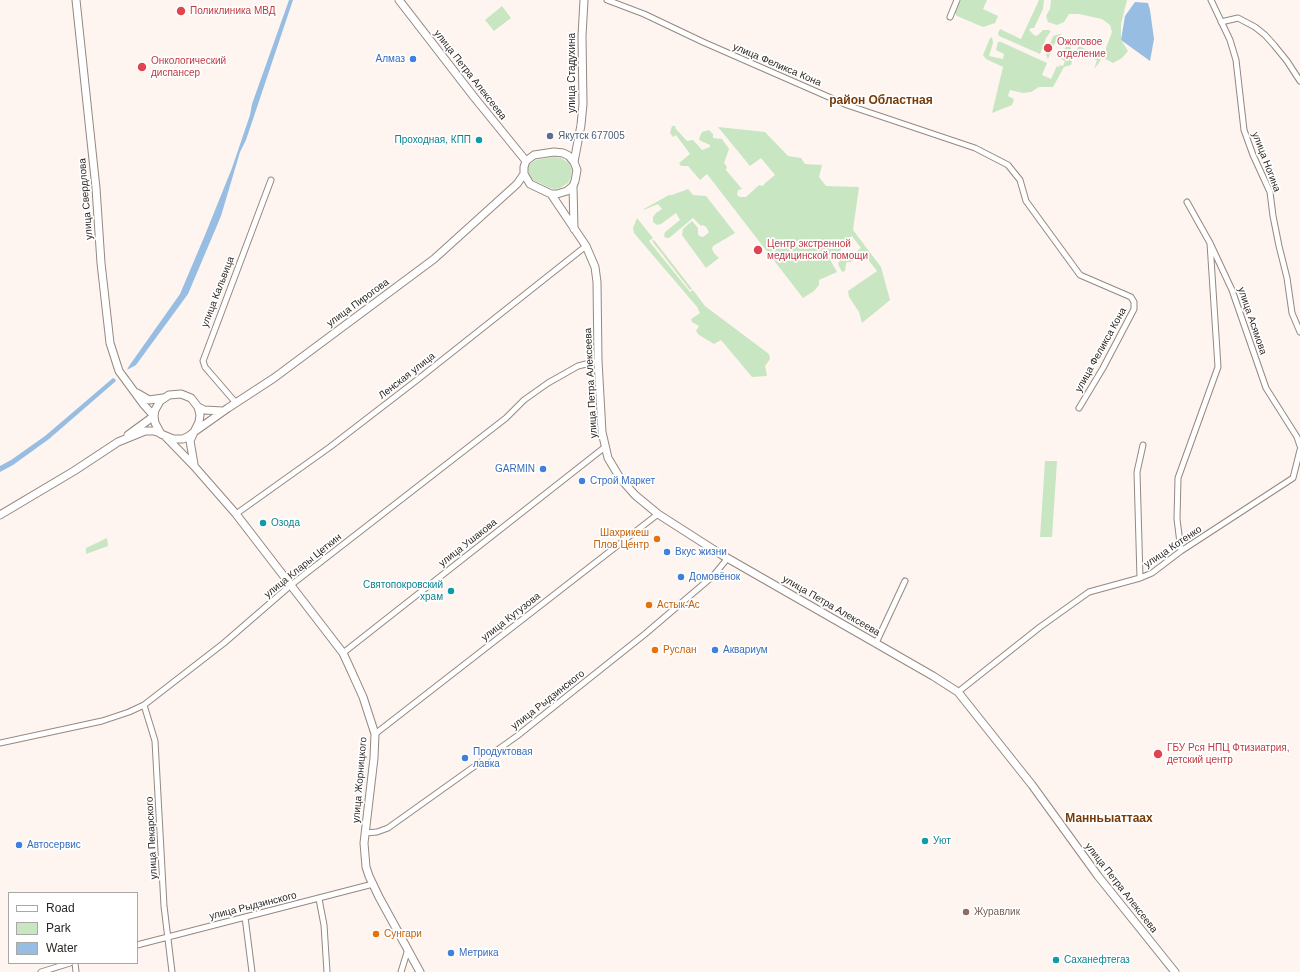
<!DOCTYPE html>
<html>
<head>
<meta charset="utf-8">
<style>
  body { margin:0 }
  #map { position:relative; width:1300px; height:972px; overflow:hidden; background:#fef5f0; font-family:Arial,sans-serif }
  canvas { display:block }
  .legend { position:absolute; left:8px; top:892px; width:130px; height:72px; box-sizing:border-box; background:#fff; border:1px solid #aaa8a7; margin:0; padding:5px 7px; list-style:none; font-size:12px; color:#2b2623 }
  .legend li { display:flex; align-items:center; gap:8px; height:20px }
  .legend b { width:20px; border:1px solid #aaa8a7 }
</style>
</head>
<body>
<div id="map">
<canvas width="1300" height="972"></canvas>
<ul class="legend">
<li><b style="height:5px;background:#fff"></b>Road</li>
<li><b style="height:11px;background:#c8e6c1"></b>Park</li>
<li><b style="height:11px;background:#98bde2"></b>Water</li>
</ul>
</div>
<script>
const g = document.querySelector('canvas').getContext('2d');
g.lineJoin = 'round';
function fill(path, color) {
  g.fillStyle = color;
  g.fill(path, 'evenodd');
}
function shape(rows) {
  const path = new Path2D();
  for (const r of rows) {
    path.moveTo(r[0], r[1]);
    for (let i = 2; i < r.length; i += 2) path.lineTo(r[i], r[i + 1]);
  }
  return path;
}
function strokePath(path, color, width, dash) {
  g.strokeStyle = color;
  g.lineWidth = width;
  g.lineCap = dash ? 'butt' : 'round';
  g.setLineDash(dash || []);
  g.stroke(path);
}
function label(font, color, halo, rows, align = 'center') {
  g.font = font + ' Arial,sans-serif';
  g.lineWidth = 3.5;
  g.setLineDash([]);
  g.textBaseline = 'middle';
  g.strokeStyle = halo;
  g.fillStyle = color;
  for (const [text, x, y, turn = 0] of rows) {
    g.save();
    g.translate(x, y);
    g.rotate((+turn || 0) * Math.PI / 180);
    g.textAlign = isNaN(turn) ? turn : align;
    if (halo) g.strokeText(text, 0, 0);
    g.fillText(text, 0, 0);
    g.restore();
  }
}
const green = shape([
  [961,0,987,0,983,9,998,16,995,23,983,27,957,16,955,13,955,10],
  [1039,0,1044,0,1043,9,1034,28,1031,28,1029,30,1035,36,1038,35,1043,30,1048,30,1051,31,1046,38,1040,54,999,36,998,33,1000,29,1021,39],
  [1051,0,1127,0,1121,24,1121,40,1128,51,1122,58,1113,63,1104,58,1106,52,1106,48,1112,32,1110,25,1102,19,1079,14,1069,14,1064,22,1057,25,1048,22,1046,16,1050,9],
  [502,6,511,18,494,31,485,20],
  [1060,34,1067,39,1074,55,1071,65,1064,67,1053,87,1039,87,1031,92,1023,93,1010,90,1008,96,1014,99,1012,105,992,113,1003,67,986,59,983,55,990,38,992,37,993,43,989,56,1003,59,1004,54,996,50,998,42,1001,42,1047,63,1042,75,1051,79,1057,66,1059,67,1060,65,1063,66,1065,61,1061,59,1067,43,1057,38,1048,59,1047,57,1046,54,1053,36],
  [1079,46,1087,50,1100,51,1102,56,1099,63,1094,69,1097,60,1079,54,1077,49],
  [672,126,675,126,676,129,687,141,693,140,702,150,710,147,710,145,699,140,700,136,702,132,709,130,713,134,713,138,722,139,729,149,724,163,727,167,726,170,742,189,738,190,737,195,740,197,746,197,759,185,763,186,764,184,775,175,761,158,750,166,718,127,765,132,788,156,801,158,805,164,822,165,819,177,826,186,859,187,853,230,881,267,890,300,862,323,859,312,849,297,848,291,877,271,863,253,851,262,847,262,846,264,845,271,842,272,838,264,840,260,844,261,861,248,852,236,840,245,841,248,840,253,833,257,831,253,828,256,837,272,819,280,819,285,814,291,803,298,707,174,700,180,688,166,681,166,679,163,690,154,676,135,673,137,670,133],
  [554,157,561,158,569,163,572,169,571,177,568,183,560,188,555,189,550,188,533,180,529,175,528,169,530,164,536,160],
  [688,189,693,195,706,196,735,233,713,246,712,249,714,253,719,258,706,268,682,235,683,229,692,221,698,228,698,233,699,236,703,237,707,234,709,232,706,227,703,225,701,226,693,218,669,238,666,238,664,236,665,232,680,220,676,213,661,224,657,225,653,222,653,217,656,213,662,209,658,204,646,209,642,210,669,195,672,195],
  [637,218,653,238,649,241,690,292,693,290,705,306,769,354,770,359,765,366,767,376,752,377,721,340,714,344,699,335,696,331,699,326,692,322,691,319,700,313,698,309,698,308,634,233,633,228],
  [654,240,692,289,690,290,652,241],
  [1045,461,1057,461,1052,537,1040,537],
  [107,538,108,546,86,554,86,548]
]);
const water = shape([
  [289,0,293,0,246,140,240,152,221,216,188,294,136,365,127,370,129,366,180,294,205,235,232,168,250,115,252,104],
  [1135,2,1148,3,1150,10,1154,39,1150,61,1121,40,1125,16],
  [113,378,115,379,116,381,49,439,13,465,0,472,0,466,11,460,45,436]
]);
const street = shape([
  [607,0,644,14,703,42,847,105,975,148,1008,165,1020,180,1026,201,1080,275,1131,297,1134,302,1134,309,1103,368,1079,408],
  [1211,0,1230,40,1236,60,1244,130,1253,155,1270,192,1273,216,1279,246,1287,278,1292,313,1300,332],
  [950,17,957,0],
  [1221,22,1238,18,1255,27,1265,35,1274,45,1287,61,1300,81],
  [1187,202,1210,243,1232,290,1266,388,1297,437,1300,446],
  [236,403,205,367,203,361,271,180],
  [236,514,330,447,417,380,586,246],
  [1181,551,1177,519,1178,478,1218,367,1210,243],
  [1140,578,1137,472,1143,445],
  [876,643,905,581],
  [343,653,605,447],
  [958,692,1040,627,1089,592,1140,578,1152,573,1181,551,1293,478,1300,450],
  [144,705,155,741,164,906,172,972],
  [375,734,658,514],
  [0,743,102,721,129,712,144,705,224,643,291,585,506,418,524,400,548,383,578,366,598,361],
  [365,833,377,832,388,828,517,736,645,634,713,576,727,559],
  [319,899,324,925,327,972],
  [245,917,252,972],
  [137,945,373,884],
  [75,963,76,972],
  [41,972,70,963],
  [401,972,408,949]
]);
const secondary = shape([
  [76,0,96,188,101,263,110,343,119,371,144,405,154,416],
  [399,0,474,97,526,161],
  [554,152,563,153,569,156,574,162,577,170,575,181,573,186,567,191,557,194,551,194,530,184,524,174,524,167,526,161,534,155,554,152],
  [574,162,581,125,583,104,582,36,584,0],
  [573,186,574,229],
  [551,194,586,246,595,267,597,282,598,361,602,432,608,458,620,478,635,495,658,514,722,555,933,676,958,692,1032,785,1098,876,1175,972],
  [137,393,149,400,163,398],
  [198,407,204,410,223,411],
  [128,435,154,416],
  [166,437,194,466,236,514,343,653,349,666,363,697,375,734,374,758,364,843,366,867,369,876,379,897,420,972],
  [194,464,190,441,194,432,199,422,200,415,198,407,191,398,181,394,169,395,160,401,155,410,154,416,155,423,161,434,173,439,183,439,189,436,194,432,228,408,274,378,434,259,517,184,524,174],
  [0,515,74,471,118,442,145,431,154,431,160,433]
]);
const markers = [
  [181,11,5,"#e0444e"],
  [1048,48,5,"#e0444e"],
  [413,59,4,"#3f7fe0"],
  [142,67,5,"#e0444e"],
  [550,136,4,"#5c6f8a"],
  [479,140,4,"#0f9aa8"],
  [758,250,5,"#e0444e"],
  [543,469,4,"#3f7fe0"],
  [582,481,4,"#3f7fe0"],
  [263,523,4,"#0f9aa8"],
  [657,539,4,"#e8710a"],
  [667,552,4,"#3f7fe0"],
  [681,577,4,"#3f7fe0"],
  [451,591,4,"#0f9aa8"],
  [649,605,4,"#e8710a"],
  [655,650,4,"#e8710a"],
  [715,650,4,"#3f7fe0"],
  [1158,754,5,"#e0444e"],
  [465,758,4,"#3f7fe0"],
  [925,841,4,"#0f9aa8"],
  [19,845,4,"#3f7fe0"],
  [966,912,4,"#8d6e63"],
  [376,934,4,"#e8710a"],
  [451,953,4,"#3f7fe0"],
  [1056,960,4,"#0f9aa8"]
];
const healthNames = [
  ["Поликлиника МВД",190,11],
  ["Ожоговое",1057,42],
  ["отделение",1057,54],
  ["Онкологический",151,61],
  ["диспансер",151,73],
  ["Центр экстренной",767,244],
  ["медицинской помощи",767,256],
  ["ГБУ Рся НПЦ Фтизиатрия,",1167,748],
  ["детский центр",1167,760]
];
const shopNames = [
  ["Алмаз",405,59,"right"],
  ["GARMIN",535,469,"right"],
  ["Строй Маркет",590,481],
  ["Вкус жизни",675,552],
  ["Домовёнок",689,577],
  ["Аквариум",723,650],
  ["Продуктовая",473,752],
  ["лавка",473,764],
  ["Автосервис",27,845],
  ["Метрика",459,953]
];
const streetNames = [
  ["улица Феликса Кона",777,65,23],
  ["улица Стадухина",572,73,-90],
  ["улица Петра Алексеева",470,75,52],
  ["улица Ногина",1266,162,69],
  ["улица Свердлова",86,199,-95],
  ["улица Кальвица",218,292,-69],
  ["улица Пирогова",358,303,-36],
  ["улица Асямова",1252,321,71],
  ["улица Феликса Кона",1101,350,-61],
  ["Ленская улица",407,376,-38],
  ["улица Петра Алексеева",591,383,-93],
  ["улица Ушакова",468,543,-38],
  ["улица Котенко",1173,547,-34],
  ["улица Клары Цеткин",303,566,-39],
  ["улица Петра Алексеева",831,606,30],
  ["улица Кутузова",511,617,-38],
  ["улица Рыдзинского",548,700,-38],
  ["улица Жорницкого",360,780,-85],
  ["улица Пекарского",152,838,-93],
  ["улица Петра Алексеева",1121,888,52],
  ["улица Рыдзинского",253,906,-14]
];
const serviceNames = [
  ["Якутск 677005",558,136]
];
const cultureNames = [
  ["Проходная, КПП",471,140,"right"],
  ["Озода",271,523],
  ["Святопокровский",443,585,"right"],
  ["храм",443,597,"right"],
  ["Уют",933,841],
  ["Саханефтегаз",1064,960]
];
const foodNames = [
  ["Шахрикеш",649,533,"right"],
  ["Плов Центр",649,545,"right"],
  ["Астык-Ас",657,605],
  ["Руслан",663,650],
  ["Сунгари",384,934]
];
const educationNames = [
  ["Журавлик",974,912]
];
const quarterNames = [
  ["район Областная",881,101],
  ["Манньыаттаах",1109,819]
];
fill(green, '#c8e6c1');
fill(water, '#98bde2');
strokePath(street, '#958880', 7);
strokePath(secondary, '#958880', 9);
strokePath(street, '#fff', 5);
strokePath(secondary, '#fff', 7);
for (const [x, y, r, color] of markers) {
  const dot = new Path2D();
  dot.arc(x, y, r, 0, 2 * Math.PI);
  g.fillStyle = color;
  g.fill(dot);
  strokePath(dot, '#fff', 1.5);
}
label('10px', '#be3a42', '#fff', healthNames, 'left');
label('10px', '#366cbe', '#fff', shopNames, 'left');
label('10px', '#2b2623', '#fff', streetNames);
label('10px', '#4e5e75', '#fff', serviceNames, 'left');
label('10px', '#0d838f', '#fff', cultureNames, 'left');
label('10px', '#c56008', '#fff', foodNames, 'left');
label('10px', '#785e54', '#fff', educationNames, 'left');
label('bold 12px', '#763b09', '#fff', quarterNames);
</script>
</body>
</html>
